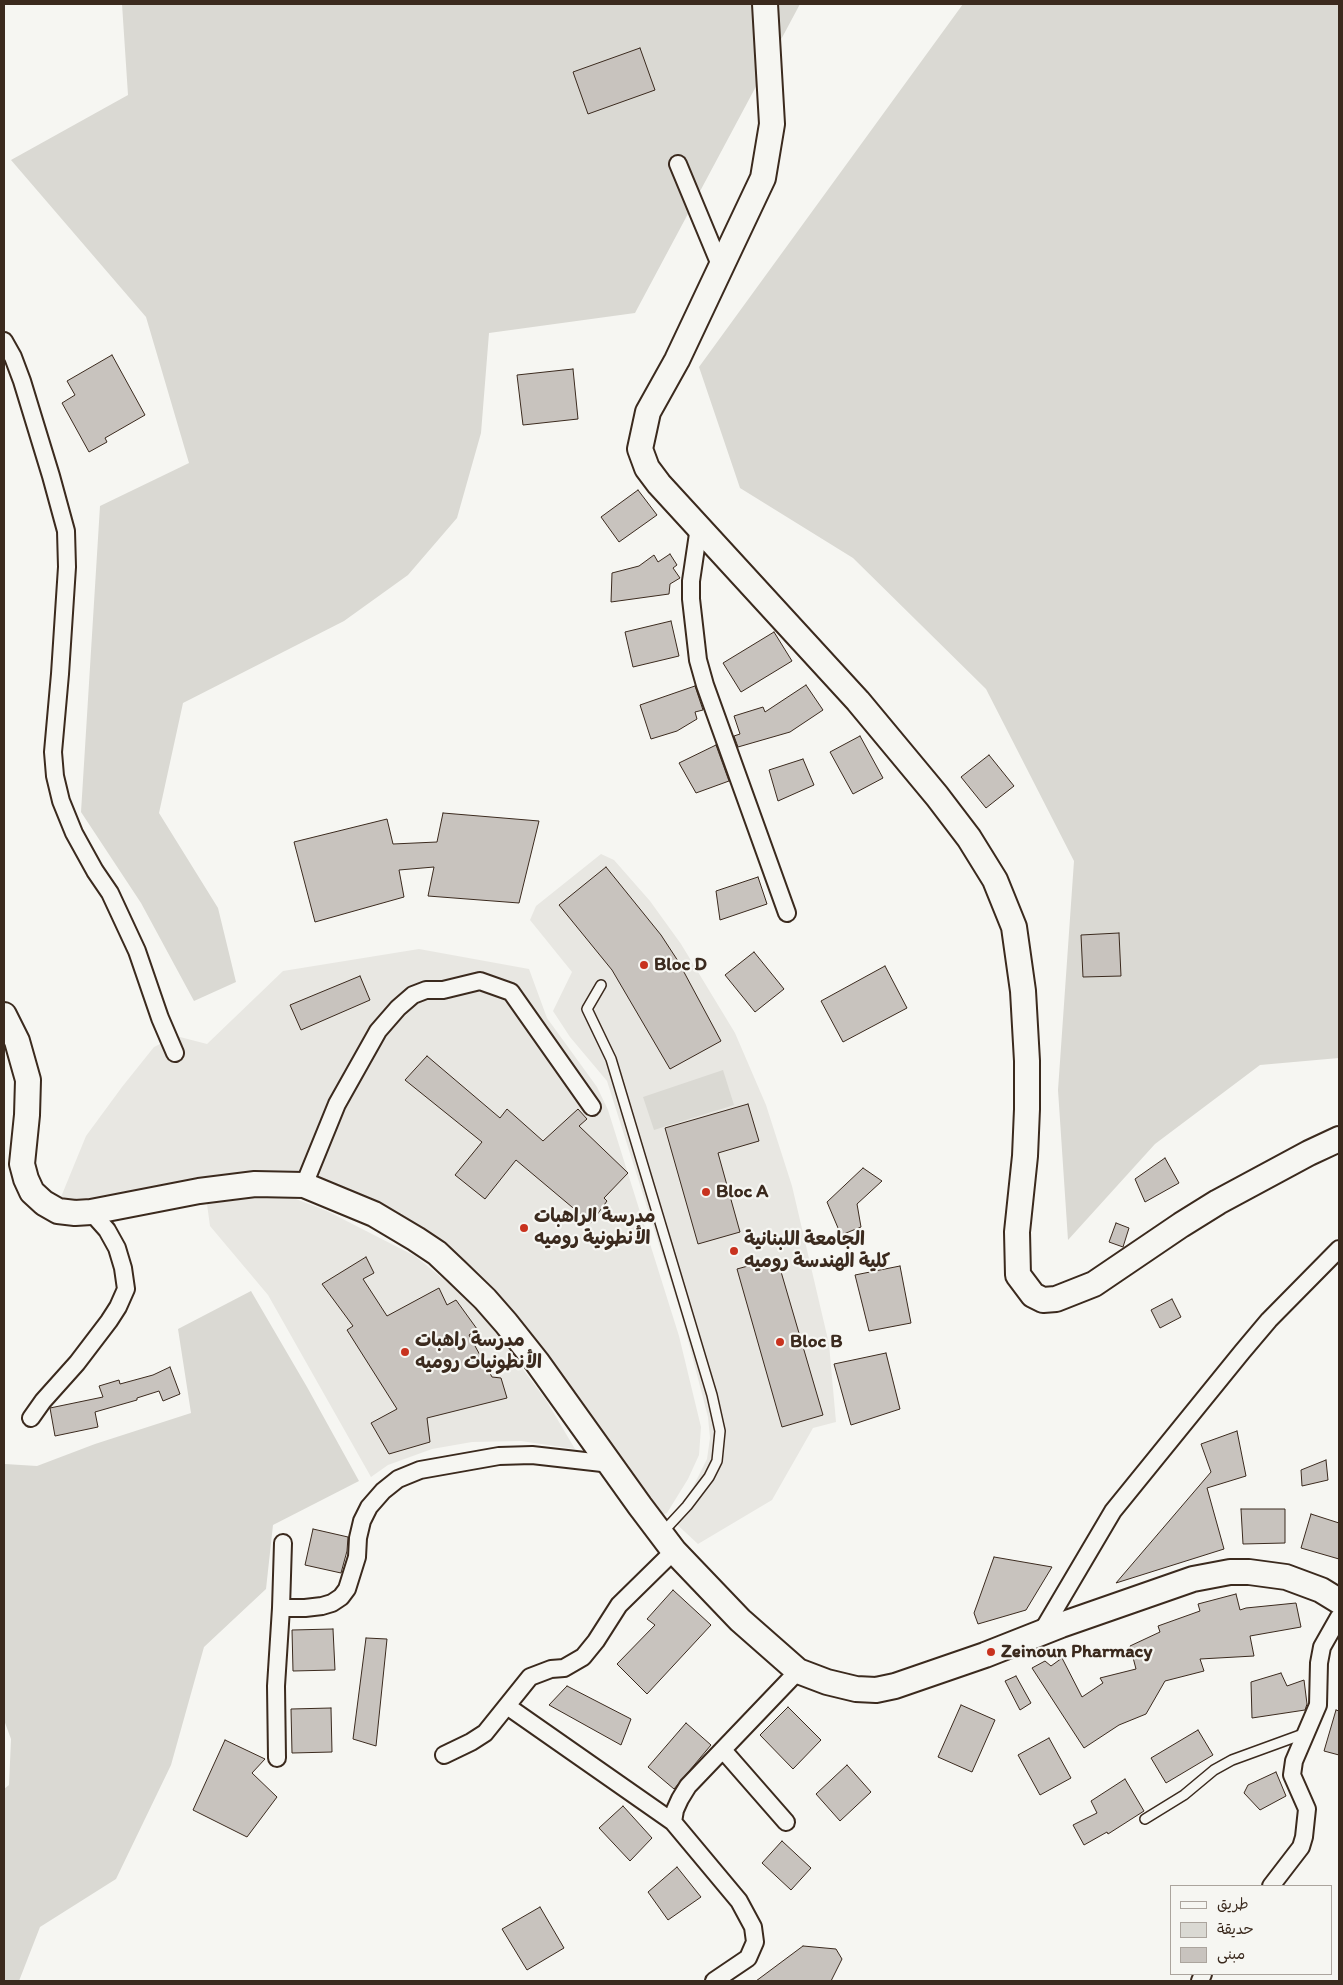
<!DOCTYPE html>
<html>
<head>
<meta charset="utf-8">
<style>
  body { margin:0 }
  #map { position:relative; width:1343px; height:1985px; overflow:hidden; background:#f6f6f2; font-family:Itim,"Playpen Sans Arabic",sans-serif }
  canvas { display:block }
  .frame { position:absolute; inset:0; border:5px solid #3b2a1e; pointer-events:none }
  .legend { position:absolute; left:1170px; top:1885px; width:162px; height:90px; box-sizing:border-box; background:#f6f6f2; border:1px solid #aba49d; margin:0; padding:6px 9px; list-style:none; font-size:15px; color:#3b2a1e }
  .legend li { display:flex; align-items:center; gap:10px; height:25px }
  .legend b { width:25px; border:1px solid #aba49d }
</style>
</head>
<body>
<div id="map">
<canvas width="1343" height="1985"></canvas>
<div class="frame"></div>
<ul class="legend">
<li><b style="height:6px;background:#f6f6f2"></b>طريق</li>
<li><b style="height:14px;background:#dad9d3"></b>حديقة</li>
<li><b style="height:14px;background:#c8c3be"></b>مبنى</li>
</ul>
</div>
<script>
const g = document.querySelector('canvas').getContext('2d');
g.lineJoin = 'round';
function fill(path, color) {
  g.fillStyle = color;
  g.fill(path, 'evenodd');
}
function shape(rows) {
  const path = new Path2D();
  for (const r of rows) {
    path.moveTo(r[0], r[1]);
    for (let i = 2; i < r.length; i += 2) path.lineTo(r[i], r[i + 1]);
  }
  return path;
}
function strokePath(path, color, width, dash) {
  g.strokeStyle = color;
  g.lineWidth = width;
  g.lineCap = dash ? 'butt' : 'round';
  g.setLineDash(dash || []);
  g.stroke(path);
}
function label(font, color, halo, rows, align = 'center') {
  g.font = font + ' Itim,"Playpen Sans Arabic",sans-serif';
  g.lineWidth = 4.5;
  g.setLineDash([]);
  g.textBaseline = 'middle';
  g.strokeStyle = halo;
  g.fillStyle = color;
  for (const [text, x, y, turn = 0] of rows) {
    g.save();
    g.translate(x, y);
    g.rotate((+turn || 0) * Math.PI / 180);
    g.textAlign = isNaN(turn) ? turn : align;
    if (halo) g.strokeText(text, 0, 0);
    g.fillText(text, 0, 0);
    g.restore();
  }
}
const built = shape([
  [601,854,614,860,650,901,681,944,735,1033,766,1105,792,1186,829,1344,836,1422,813,1428,772,1500,698,1544,671,1519,693,1487,707,1459,710,1438,708,1417,682,1317,607,1081,570,1037,553,1011,572,972,530,920,536,906],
  [419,949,529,969,547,1018,597,1087,608,1110,679,1336,701,1427,699,1455,688,1479,667,1513,657,1517,489,1299,304,1180,71,1206,61,1197,86,1136,122,1087,154,1047,176,1036,207,1044,283,971],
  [283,1194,327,1211,415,1256,474,1304,546,1400,575,1449,521,1441,472,1442,432,1449,388,1465,371,1477,268,1295,210,1226,207,1204]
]);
const green = shape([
  [122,4,800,4,635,313,489,333,481,433,457,518,408,575,344,621,183,703,159,813,218,908,236,982,194,1001,141,903,81,812,100,506,189,463,146,317,11,160,128,95],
  [963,4,1339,4,1339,1058,1260,1065,1155,1144,1068,1240,1058,1090,1074,861,986,689,853,558,740,488,699,367],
  [723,1070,734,1105,654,1130,643,1097],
  [251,1291,307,1387,359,1481,273,1525,266,1589,204,1647,171,1765,116,1879,40,1927,19,1981,4,1981,4,1789,9,1785,11,1739,4,1720,4,1461,5,1464,37,1466,95,1444,191,1413,178,1329]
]);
const building = shape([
  [640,48,655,90,588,114,573,72,640,48],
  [112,355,145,415,105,438,107,442,89,452,62,403,75,395,67,381,112,355],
  [573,369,578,419,523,425,517,375,573,369],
  [638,490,657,515,619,542,601,517,638,490],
  [670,554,677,565,673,568,680,578,670,584,669,594,611,602,612,573,639,566,654,555,658,562,670,554],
  [671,621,679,656,633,667,625,632,671,621],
  [774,632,792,661,741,692,723,663,774,632],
  [806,685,823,710,790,732,738,747,734,736,740,734,734,716,763,707,765,712,806,685],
  [695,686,703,710,695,712,697,719,677,731,651,739,640,705,695,686],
  [860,736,883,778,853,794,830,752,860,736],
  [716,745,729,781,696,793,679,763,716,745],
  [989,755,1014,786,986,808,961,777,989,755],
  [803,759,814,785,778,801,769,770,803,759],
  [443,813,539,821,519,903,428,896,434,867,399,870,404,897,315,922,294,842,387,819,393,844,437,842,443,813],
  [606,867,661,935,678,961,721,1041,670,1069,612,970,559,905,606,867],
  [758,877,767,904,720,920,716,891,758,877],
  [1119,933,1121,976,1083,977,1081,935,1119,933],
  [754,952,784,989,755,1012,725,975,754,952],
  [885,966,907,1008,843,1042,821,1001,885,966],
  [360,976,370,1000,301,1030,290,1005,360,976],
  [427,1056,500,1118,507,1109,543,1141,578,1109,587,1119,579,1126,628,1173,604,1198,607,1201,591,1223,516,1160,485,1199,455,1175,482,1142,405,1080,427,1056],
  [748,1104,759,1141,718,1153,740,1232,698,1244,665,1128,748,1104],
  [1165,1158,1179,1183,1145,1202,1135,1179,1165,1158],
  [863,1168,882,1181,857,1204,861,1227,841,1235,827,1202,863,1168],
  [1116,1223,1129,1228,1123,1247,1109,1242,1116,1223],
  [366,1257,374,1273,363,1279,387,1316,439,1288,447,1305,456,1300,477,1329,469,1335,492,1377,501,1378,507,1398,427,1418,430,1442,389,1454,371,1423,397,1409,347,1330,353,1326,322,1284,366,1257],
  [777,1258,823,1415,782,1427,737,1269,777,1258],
  [900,1266,911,1323,869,1331,855,1275,900,1266],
  [1172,1299,1181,1317,1160,1328,1151,1310,1172,1299],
  [886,1353,900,1409,851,1425,834,1364,886,1353],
  [170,1367,180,1394,163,1401,159,1391,137,1398,137,1400,95,1412,98,1427,55,1436,50,1408,103,1397,99,1386,119,1380,120,1384,153,1375,170,1367],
  [1237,1431,1246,1476,1207,1488,1224,1549,1116,1583,1211,1472,1201,1444,1237,1431],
  [1326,1460,1328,1480,1302,1486,1301,1470,1326,1460],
  [1241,1509,1285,1509,1285,1543,1243,1544,1241,1509],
  [1311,1514,1339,1523,1339,1559,1301,1548,1311,1514],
  [313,1529,348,1537,347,1551,341,1573,305,1565,313,1529],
  [994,1557,1052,1567,1026,1610,978,1624,974,1613,994,1557],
  [673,1590,711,1625,647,1694,617,1664,655,1625,647,1619,673,1590],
  [1236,1594,1240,1610,1246,1608,1296,1603,1301,1627,1250,1636,1254,1656,1200,1659,1204,1671,1165,1681,1146,1714,1119,1725,1084,1748,1032,1668,1045,1661,1051,1666,1062,1658,1082,1697,1103,1683,1100,1678,1136,1669,1130,1646,1160,1632,1158,1626,1200,1611,1198,1604,1236,1594],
  [333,1629,335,1670,293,1671,292,1630,333,1629],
  [366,1638,387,1639,376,1746,353,1739,366,1638],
  [1281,1673,1287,1686,1304,1680,1307,1704,1305,1710,1252,1718,1251,1682,1281,1673],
  [1016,1676,1031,1703,1020,1710,1005,1681,1016,1676],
  [567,1686,631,1719,621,1745,549,1705,567,1686],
  [961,1705,995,1720,972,1772,938,1757,961,1705],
  [788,1707,821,1740,793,1769,760,1735,788,1707],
  [331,1708,332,1752,292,1753,291,1709,331,1708],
  [1336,1710,1339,1711,1339,1755,1324,1751,1336,1710],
  [686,1723,711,1745,674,1789,648,1767,686,1723],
  [1198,1730,1213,1755,1166,1783,1151,1758,1198,1730],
  [1049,1738,1071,1778,1040,1795,1018,1755,1049,1738],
  [225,1740,265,1759,252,1773,277,1797,247,1837,193,1810,225,1740],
  [847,1765,871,1792,840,1821,816,1794,847,1765],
  [1276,1772,1286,1796,1260,1810,1244,1793,1248,1785,1276,1772],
  [1125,1779,1144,1811,1108,1834,1107,1832,1084,1845,1073,1825,1097,1813,1091,1801,1125,1779],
  [623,1806,652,1838,630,1861,599,1828,623,1806],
  [782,1841,811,1868,791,1890,762,1863,782,1841],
  [677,1867,701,1897,668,1920,648,1892,677,1867],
  [540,1907,564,1948,527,1970,502,1929,540,1907],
  [803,1946,836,1949,842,1959,831,1981,756,1981,803,1946]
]);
const lane = shape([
  [601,985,587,1009,611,1059,712,1395,720,1431,717,1461,709,1477,687,1506,662,1533],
  [1145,1819,1184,1795,1214,1770,1232,1760,1306,1733]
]);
const street = shape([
  [678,164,720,265],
  [4,341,13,357,22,381,51,476,66,531,67,567,60,674,53,752,55,776,61,801,74,833,95,871,110,893,137,951,160,1018,175,1053],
  [699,527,691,581,691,599,698,660,705,685,787,913],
  [304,1185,337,1104,378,1031,398,1008,413,995,426,990,443,990,480,981,511,992,592,1107],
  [31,1418,43,1401,77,1363,109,1321,118,1307,126,1289,123,1268,117,1248,107,1230,91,1212],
  [281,1608,283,1543],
  [1041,1633,1113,1511,1242,1352,1269,1320,1339,1249],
  [507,1706,673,1822],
  [723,1750,786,1822],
  [444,1755,471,1742,485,1733,530,1677,551,1669,564,1668,583,1657,596,1641,619,1605,674,1551],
  [277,1758,276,1686,281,1608,305,1608,322,1606,332,1603,341,1597,347,1589,357,1557,358,1538,362,1521,369,1507,383,1491,398,1479,420,1470,499,1456,532,1455,611,1464],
  [1271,1886,1301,1847,1304,1837,1307,1809,1292,1775,1294,1761,1318,1705,1319,1663,1322,1647,1339,1617],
  [714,1981,748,1958,755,1942,753,1927,739,1901,673,1822,675,1810,680,1799,688,1786,798,1671],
  [1200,1981,1203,1974]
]);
const secondary = shape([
  [765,4,772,124,763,178,677,360,648,412,640,449,647,468,659,484,858,701,937,796,969,838,995,880,1014,927,1023,991,1027,1061,1027,1109,1025,1156,1017,1232,1018,1275,1033,1295,1043,1300,1056,1299,1094,1284,1181,1225,1218,1202,1309,1153,1339,1139],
  [4,1015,17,1041,28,1080,27,1115,22,1164,26,1179,32,1192,44,1203,58,1211,75,1213,91,1212,199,1191,255,1184,304,1185,374,1214,416,1239,437,1253,456,1271,485,1299,506,1323,537,1362,640,1506,674,1551,740,1620,798,1671,827,1682,856,1689,876,1690,895,1686,985,1655,1061,1625,1193,1579,1230,1572,1249,1572,1286,1577,1321,1590,1339,1601]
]);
const markers = [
  [644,965,5,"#c8321e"],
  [706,1192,5,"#c8321e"],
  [524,1228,5,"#c8321e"],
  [734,1251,5,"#c8321e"],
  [780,1342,5,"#c8321e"],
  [405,1352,5,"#c8321e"],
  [991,1652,5,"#c8321e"]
];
const poiNames = [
  ["Bloc D",654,965],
  ["Bloc A",716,1192],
  ["مدرسة الراهبات",534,1217],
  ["الأنطونية روميه",534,1239],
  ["الجامعة اللبنانية",744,1240],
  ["كلية الهندسة روميه",744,1262],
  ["مدرسة راهبات",415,1341],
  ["الأنطونيات روميه",415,1363],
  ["Bloc B",790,1342],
  ["Zeinoun Pharmacy",1001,1652]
];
fill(built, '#e8e7e2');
fill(green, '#dad9d3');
fill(building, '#c8c3be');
strokePath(building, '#3b2a1e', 1);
strokePath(lane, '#3b2a1e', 12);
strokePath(street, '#3b2a1e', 20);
strokePath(secondary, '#3b2a1e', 28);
strokePath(lane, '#f6f6f2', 9);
strokePath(street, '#f6f6f2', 16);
strokePath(secondary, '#f6f6f2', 24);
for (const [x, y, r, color] of markers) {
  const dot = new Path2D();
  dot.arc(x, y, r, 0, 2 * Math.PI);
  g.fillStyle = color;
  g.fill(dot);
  strokePath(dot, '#f6f6f2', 2);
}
label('bold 19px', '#3b2a1e', '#f6f6f2', poiNames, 'left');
</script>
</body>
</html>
